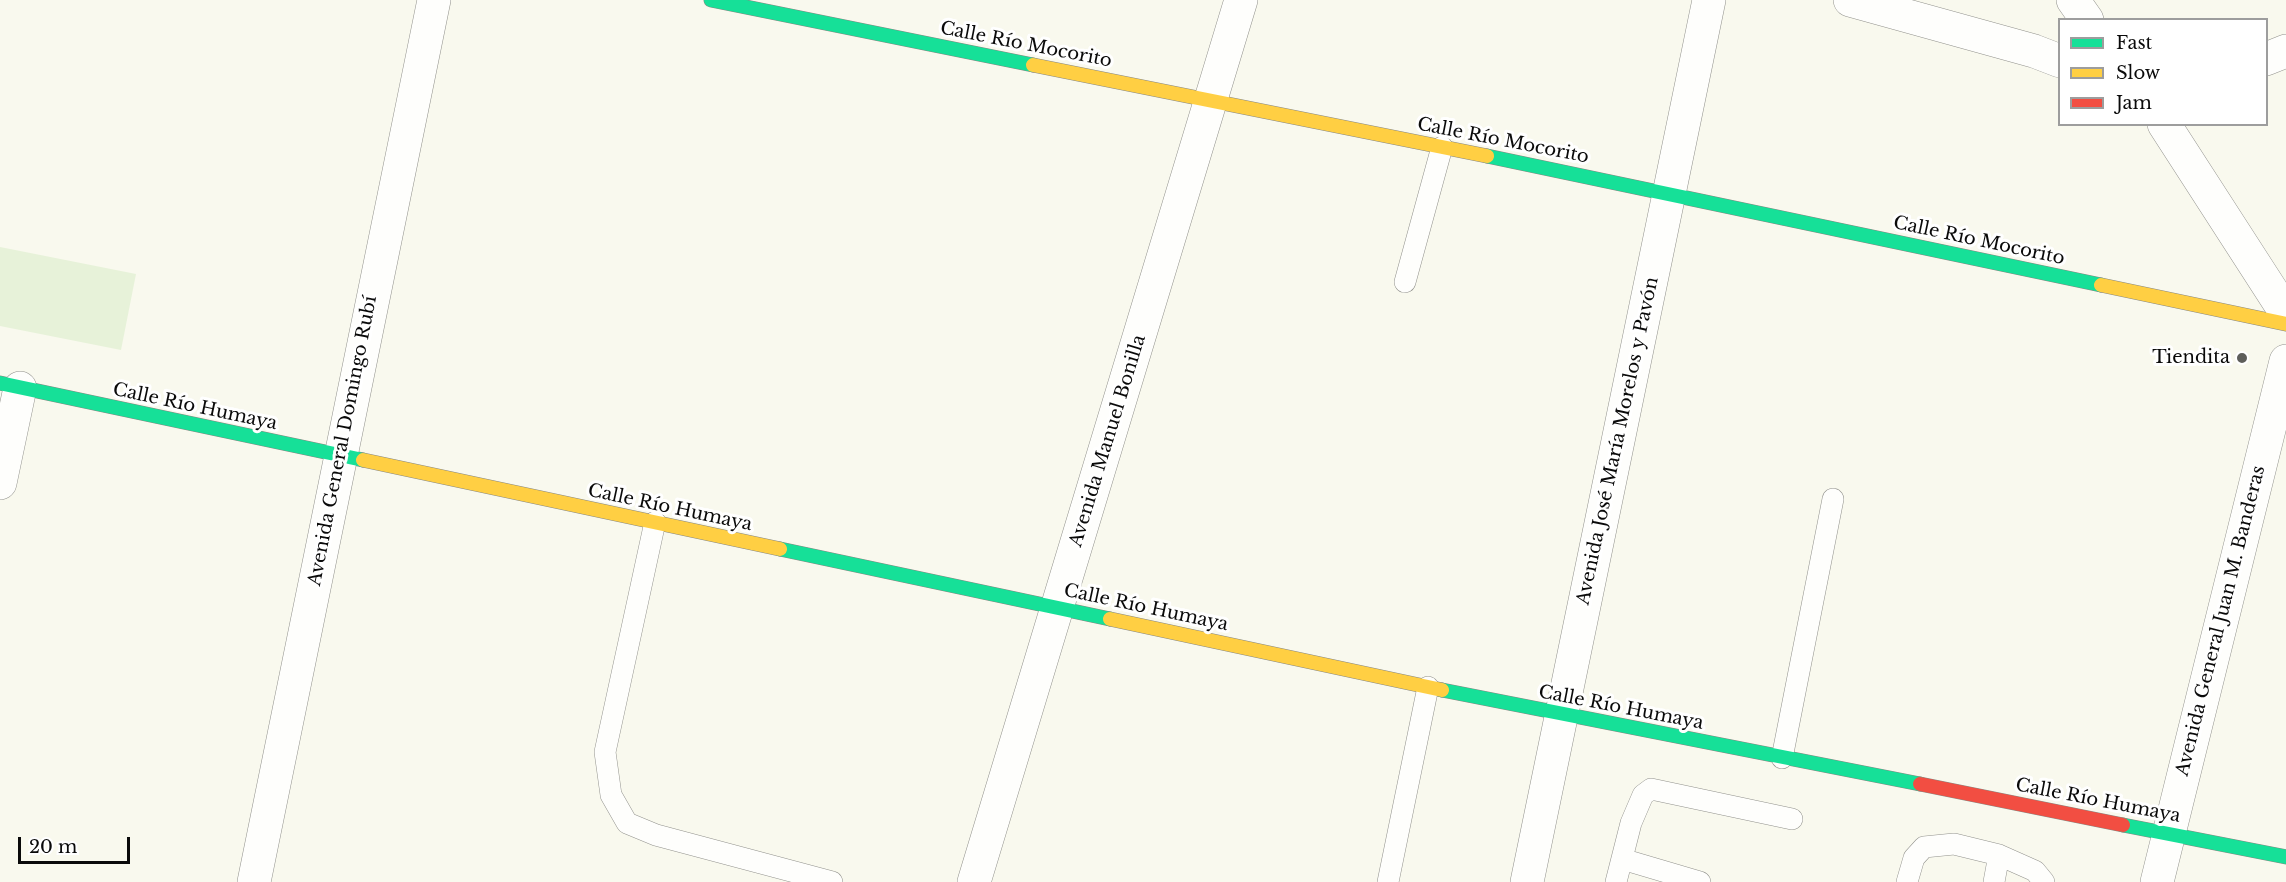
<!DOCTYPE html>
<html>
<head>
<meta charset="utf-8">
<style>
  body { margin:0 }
  #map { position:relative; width:2286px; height:882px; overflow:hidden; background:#f9f9ee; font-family:"Libre Baskerville",serif }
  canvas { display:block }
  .legend { position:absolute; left:2058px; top:18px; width:210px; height:108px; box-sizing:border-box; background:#fff; border:2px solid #9d9d9d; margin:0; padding:8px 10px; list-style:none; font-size:18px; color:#0a0a0a }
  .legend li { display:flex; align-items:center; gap:12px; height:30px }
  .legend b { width:30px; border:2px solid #9d9d9d }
  .scale { position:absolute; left:18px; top:837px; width:112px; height:27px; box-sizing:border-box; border:3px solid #0a0a0a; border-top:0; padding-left:8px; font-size:18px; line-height:21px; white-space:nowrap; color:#0a0a0a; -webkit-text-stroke:4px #fff; paint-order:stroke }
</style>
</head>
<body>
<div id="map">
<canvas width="2286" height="882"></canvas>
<ul class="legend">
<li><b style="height:8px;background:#16e098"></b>Fast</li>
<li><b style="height:8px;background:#ffcf43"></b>Slow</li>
<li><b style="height:8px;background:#f24e42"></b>Jam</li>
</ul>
<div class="scale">20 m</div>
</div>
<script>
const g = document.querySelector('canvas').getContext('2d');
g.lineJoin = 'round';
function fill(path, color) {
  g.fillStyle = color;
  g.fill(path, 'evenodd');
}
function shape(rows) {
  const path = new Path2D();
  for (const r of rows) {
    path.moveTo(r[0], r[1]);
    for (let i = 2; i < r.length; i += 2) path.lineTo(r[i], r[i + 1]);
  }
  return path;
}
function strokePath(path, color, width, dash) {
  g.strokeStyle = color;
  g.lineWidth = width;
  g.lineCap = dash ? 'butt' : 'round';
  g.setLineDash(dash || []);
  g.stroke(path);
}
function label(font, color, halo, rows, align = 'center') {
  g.font = font + ' "Libre Baskerville",serif';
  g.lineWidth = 6;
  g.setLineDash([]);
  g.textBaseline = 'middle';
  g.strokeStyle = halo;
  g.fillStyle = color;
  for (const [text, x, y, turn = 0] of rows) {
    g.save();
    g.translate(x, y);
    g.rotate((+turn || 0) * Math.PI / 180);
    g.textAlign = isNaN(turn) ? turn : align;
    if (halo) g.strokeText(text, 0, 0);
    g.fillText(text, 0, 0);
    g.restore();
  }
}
const pitch = shape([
  [0,247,136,274,121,350,0,326]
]);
const lane = shape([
  [1405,282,1442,147],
  [655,522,605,752,611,795,627,823,656,835,832,882],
  [1782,758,1833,499],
  [1622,859,1700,882],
  [1388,882,1428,687],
  [1616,882,1631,823,1643,795,1651,789,1792,819],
  [1907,882,1914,858,1924,847,1954,844,1999,855,2035,871,2044,882],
  [1994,882,1999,855]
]);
const street = shape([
  [1850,0,2034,51,2060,61],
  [2073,0,2087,20],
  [2266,59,2286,51],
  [2164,124,2286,313],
  [0,483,20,388],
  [254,882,434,0],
  [974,882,1241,0],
  [1527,882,1709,0],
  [2157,882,2286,361]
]);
const fast = shape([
  [711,0,1033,65],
  [1487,156,2101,285],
  [0,383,363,460],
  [780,549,1110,619],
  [1442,690,1920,784],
  [2123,825,2286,857]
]);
const slow = shape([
  [1033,65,1487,156],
  [2101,285,2286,324],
  [363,460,780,549],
  [1110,619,1442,690]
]);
const jam = shape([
  [1920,784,2123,825]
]);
const markers = [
  [2242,358,6,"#5e5e5a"]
];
const streetNames = [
  ["Calle Río Mocorito",1026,45,11],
  ["Calle Río Mocorito",1503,141,11],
  ["Calle Río Mocorito",1979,241,12],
  ["Calle Río Humaya",195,407,12],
  ["Avenida General Domingo Rubí",343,441,-79],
  ["Avenida Manuel Bonilla",1108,441,-73],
  ["Avenida José María Morelos y Pavón",1618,441,-78],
  ["Calle Río Humaya",670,508,12],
  ["Calle Río Humaya",1146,608,12],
  ["Avenida General Juan M. Banderas",2221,621,-76],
  ["Calle Río Humaya",1621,708,11],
  ["Calle Río Humaya",2098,801,11]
];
const poiNames = [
  ["Tiendita",2230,358]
];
fill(pitch, '#e7f2d9');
strokePath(lane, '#92928d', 22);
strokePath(street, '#92928d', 34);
strokePath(fast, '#888883', 15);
strokePath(slow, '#888883', 15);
strokePath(jam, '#888883', 15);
strokePath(lane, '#fefefc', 21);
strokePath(street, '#fefefc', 33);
strokePath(fast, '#16e098', 14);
strokePath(slow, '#ffcf43', 14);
strokePath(jam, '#f24e42', 14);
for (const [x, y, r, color] of markers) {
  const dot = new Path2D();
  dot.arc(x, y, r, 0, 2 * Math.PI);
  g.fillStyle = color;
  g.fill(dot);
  strokePath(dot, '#fff', 2);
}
label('18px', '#0a0a0a', '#fff', streetNames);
label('18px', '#0a0a0a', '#fff', poiNames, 'right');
</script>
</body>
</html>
